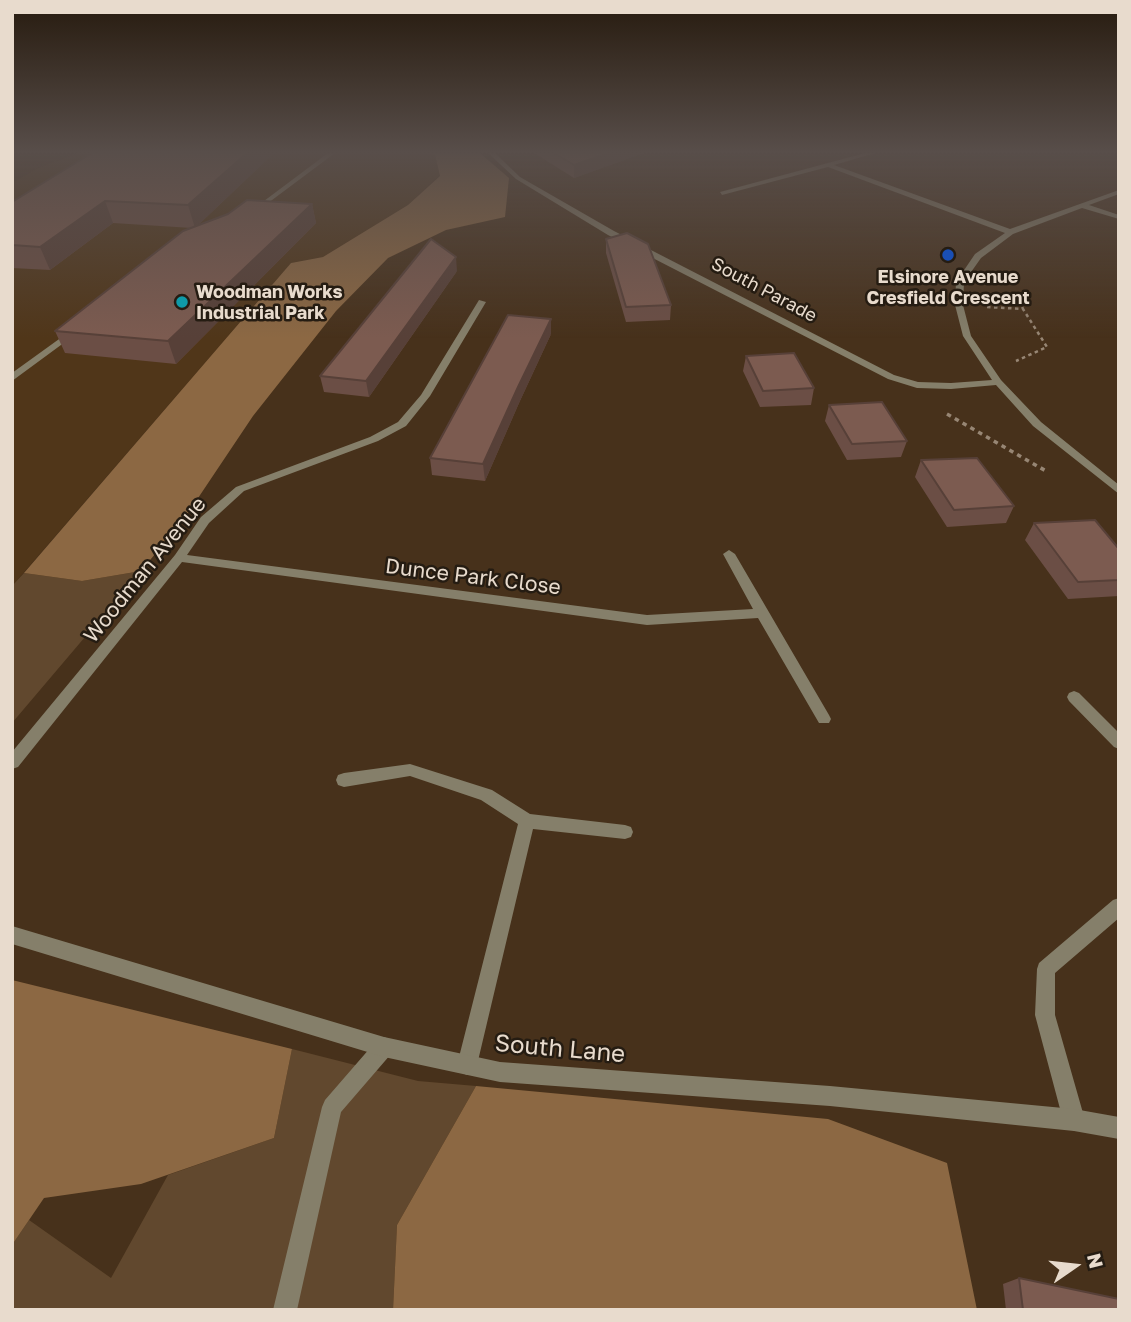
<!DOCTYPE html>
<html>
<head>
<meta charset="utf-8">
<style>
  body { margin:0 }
  #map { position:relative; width:1131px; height:1322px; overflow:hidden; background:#47311b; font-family:"Golos Text",sans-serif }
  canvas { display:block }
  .frame { position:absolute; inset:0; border:14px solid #e8dbcd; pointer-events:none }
  .north { position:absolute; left:1040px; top:1231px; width:70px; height:70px; -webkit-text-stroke:5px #251c12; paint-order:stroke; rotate:76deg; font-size:19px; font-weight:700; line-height:28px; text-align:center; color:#e8dbcd }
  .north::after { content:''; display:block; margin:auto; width:24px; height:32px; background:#e8dbcd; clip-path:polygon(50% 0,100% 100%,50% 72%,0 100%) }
</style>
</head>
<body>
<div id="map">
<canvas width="1131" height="1322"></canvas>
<div class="frame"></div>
<div class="north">N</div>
</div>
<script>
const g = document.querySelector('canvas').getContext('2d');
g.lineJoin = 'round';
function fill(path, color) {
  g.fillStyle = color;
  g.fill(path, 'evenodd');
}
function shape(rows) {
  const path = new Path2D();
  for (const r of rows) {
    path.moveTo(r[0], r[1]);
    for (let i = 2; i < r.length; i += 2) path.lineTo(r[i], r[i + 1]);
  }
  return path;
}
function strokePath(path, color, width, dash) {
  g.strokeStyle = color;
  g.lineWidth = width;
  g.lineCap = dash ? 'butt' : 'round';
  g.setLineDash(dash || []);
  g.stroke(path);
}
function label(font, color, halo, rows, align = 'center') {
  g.font = font + ' "Golos Text",sans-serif';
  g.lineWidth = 5;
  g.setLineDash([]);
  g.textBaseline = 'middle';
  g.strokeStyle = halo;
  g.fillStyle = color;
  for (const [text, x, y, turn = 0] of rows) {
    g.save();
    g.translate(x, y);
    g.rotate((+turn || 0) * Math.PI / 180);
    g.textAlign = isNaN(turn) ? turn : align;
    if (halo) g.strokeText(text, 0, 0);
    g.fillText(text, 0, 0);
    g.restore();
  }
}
const built = shape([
  [78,153,423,153,435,155,440,175,408,205,323,257,291,263,12,586,12,183,38,168]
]);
const green = shape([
  [141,571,12,723,12,586,24,573,82,581],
  [292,1049,418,1081,476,1086,397,1225,393,1310,12,1310,12,1245,29,1220,111,1278,168,1175,274,1138]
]);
const forest = shape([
  [423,153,480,153,509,178,505,217,446,230,388,258,336,311,253,416,184,519,141,571,82,581,24,573,291,263,323,257,408,205,440,176,435,155],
  [12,980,292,1049,274,1138,141,1184,44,1198,12,1245],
  [476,1086,828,1119,947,1163,977,1310,393,1310,397,1225]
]);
const pathFar1 = shape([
  [1017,294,1023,309],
  [987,307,1023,309,1047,347,1016,361]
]);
const path = shape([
  [947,414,1046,471]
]);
const lane = shape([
  [328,153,335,153,256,212,252,212,252,210,328,153],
  [73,329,80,331,12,381,12,373,73,329],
  [1074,691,1079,693,1119,733,1119,749,1114,747,1069,701,1067,697,1069,693,1074,691],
  [410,764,492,790,530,814,625,825,631,827,633,832,631,837,625,839,533,829,477,1065,474,1072,467,1075,460,1072,457,1065,518,824,481,800,410,776,344,787,338,785,336,780,338,775,344,773,410,764],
  [1119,898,1119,918,1055,973,1055,1015,1085,1120,1081,1127,1074,1131,1067,1127,1063,1120,1035,1015,1037,969,1039,963,1113,900,1119,898],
  [384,1037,391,1040,394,1047,391,1054,341,1112,297,1310,273,1310,322,1107,325,1100,377,1040,384,1037]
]);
const street = shape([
  [488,153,495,153,520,177,614,231,894,375,918,382,951,383,992,380,963,336,955,305,956,282,975,254,1005,233,828,167,722,195,720,192,865,153,876,153,834,165,1010,229,1119,190,1119,194,1089,205,1119,215,1119,219,1082,208,1013,234,981,258,964,282,963,305,971,336,1001,380,1041,422,1119,485,1119,494,1033,426,996,385,951,389,917,388,888,379,608,235,516,179,488,153],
  [479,300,486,302,430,396,406,426,378,441,244,491,209,523,187,555,647,615,753,609,723,554,729,550,735,554,829,715,831,719,829,723,819,723,758,618,647,625,182,562,18,767,12,769,12,752,175,555,201,517,236,487,370,437,398,422,421,395,479,300],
  [12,926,384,1037,500,1062,830,1086,1074,1109,1119,1117,1119,1139,1074,1131,830,1106,500,1082,384,1057,12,944,12,926]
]);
const wall = shape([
  [92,153,274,153,197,226,312,204,316,223,176,364,65,353,55,331,192,228,113,223,50,270,12,268,12,202],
  [534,153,644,153,574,178],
  [606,239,671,305,670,320,626,322,606,253],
  [457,271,369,397,324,392,320,376],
  [551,334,519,403,485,481,432,475,430,458],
  [746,356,814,388,811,405,760,407,743,371],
  [829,405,907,441,901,457,847,460,825,421],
  [921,460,1014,506,1006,523,947,527,915,477],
  [1034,523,1119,549,1119,596,1068,599,1025,540],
  [1019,1278,1119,1310,1006,1310,1003,1284]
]);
const shadedWall = shape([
  [247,153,274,153,195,228,188,205],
  [609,153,644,153,574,178,574,165],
  [105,201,113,223,50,270,40,247],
  [312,204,316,223,176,364,168,341],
  [456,257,457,271,369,397,366,381],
  [551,319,551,334,519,403,485,481,483,464,518,387]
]);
const building = shape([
  [92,153,247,153,188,205,105,201,40,247,12,245,12,202,92,153],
  [554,153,609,153,574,165,554,153],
  [247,200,312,204,168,341,55,331,183,231,228,214,247,200],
  [627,233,648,244,671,305,626,307,606,239,627,233],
  [431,239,456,257,366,381,320,376,431,239],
  [508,315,551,319,518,387,483,464,430,458,508,315],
  [794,353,814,388,763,391,746,356,794,353],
  [882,402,907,441,852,444,829,405,882,402],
  [977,458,1014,506,954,510,921,460,977,458],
  [1095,520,1119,549,1119,580,1078,582,1034,523,1095,520],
  [1019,1278,1119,1299,1119,1310,1023,1310,1019,1278]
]);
const markers = [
  [948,255,7,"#1a4fb4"],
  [182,302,7,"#0f9aa8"]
];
const farPoinames = [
  ["Elsinore Avenue",948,277],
  ["Cresfield Crescent",948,298],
  ["Woodman Works",196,292,"left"],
  ["Industrial Park",196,313,"left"]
];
const farStreetnames = [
  ["South Parade",764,290,28]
];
const streetNames = [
  ["Woodman Avenue",145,570,-51],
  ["Dunce Park Close",473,577,7]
];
const nearStreetnames = [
  ["South Lane",560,1049,5]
];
fill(built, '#503619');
fill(green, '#61482e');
fill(forest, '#8c6843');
strokePath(pathFar1, '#978674', 2.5, [3.5, 3.5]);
strokePath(path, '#978674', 3.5, [4.5, 4.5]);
fill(lane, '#857f6a');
fill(street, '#857f6a');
fill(wall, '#6b4e45');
fill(shadedWall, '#574038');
fill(building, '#7c5b50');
strokePath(building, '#574038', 2);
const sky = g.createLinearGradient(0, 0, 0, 338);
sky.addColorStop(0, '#271b0f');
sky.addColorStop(0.45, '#584e4a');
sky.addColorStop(1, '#584e4a00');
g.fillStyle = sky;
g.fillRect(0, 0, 1131, 338);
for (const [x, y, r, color] of markers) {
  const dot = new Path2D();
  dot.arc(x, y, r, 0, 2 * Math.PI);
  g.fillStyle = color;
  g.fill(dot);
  strokePath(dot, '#251c12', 2.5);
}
label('bold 18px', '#e8dbcd', '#251c12', farPoinames);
label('18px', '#e8dbcd', '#251c12', farStreetnames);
label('21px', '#e8dbcd', '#251c12', streetNames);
label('24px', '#e8dbcd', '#251c12', nearStreetnames);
</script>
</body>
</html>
